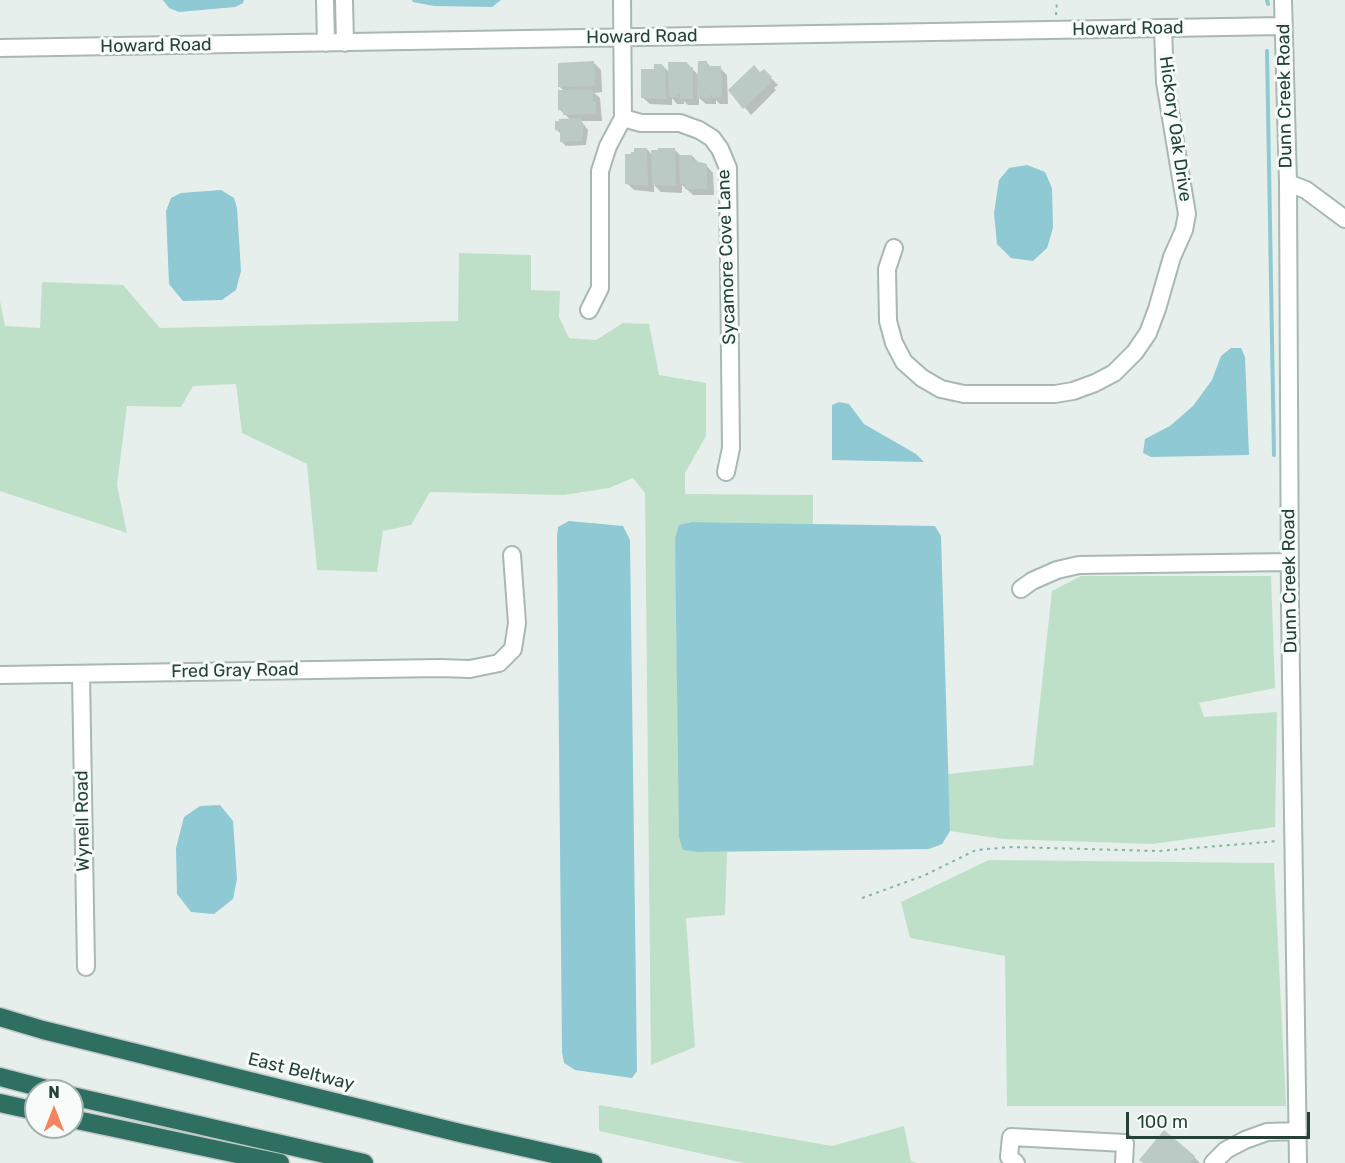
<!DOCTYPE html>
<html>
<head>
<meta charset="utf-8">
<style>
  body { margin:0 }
  #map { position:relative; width:1345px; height:1163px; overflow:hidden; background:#e6efeb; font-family:Rubik,sans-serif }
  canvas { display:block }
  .north { position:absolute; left:24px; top:1079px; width:60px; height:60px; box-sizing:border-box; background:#f7fbf9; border:2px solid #a3b1ad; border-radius:50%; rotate:0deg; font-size:16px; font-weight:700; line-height:24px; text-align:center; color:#24423a }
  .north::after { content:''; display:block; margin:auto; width:21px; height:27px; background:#f4845f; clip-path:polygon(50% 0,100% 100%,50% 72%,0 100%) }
  .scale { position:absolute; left:1126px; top:1112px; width:184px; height:27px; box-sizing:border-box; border:3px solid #24423a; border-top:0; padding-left:8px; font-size:18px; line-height:21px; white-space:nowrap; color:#24423a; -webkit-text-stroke:4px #f7fbf9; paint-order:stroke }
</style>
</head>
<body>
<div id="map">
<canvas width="1345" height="1163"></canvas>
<div class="north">N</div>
<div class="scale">100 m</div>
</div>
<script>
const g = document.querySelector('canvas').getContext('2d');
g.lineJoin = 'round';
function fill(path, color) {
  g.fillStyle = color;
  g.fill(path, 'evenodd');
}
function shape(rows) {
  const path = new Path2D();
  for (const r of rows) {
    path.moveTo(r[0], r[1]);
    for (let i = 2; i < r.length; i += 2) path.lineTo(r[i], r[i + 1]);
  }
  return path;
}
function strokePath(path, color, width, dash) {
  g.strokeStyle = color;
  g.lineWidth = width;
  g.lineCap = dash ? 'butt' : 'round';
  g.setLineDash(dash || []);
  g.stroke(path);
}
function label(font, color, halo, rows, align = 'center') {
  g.font = font + ' Rubik,sans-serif';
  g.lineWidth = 6;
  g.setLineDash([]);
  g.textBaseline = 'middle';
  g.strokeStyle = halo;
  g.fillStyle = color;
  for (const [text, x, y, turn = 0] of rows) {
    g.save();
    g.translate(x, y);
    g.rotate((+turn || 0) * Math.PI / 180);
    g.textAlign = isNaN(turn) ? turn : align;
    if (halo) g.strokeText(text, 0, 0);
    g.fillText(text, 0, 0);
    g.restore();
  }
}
const green = shape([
  [459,253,531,255,531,290,560,291,559,317,569,338,596,340,623,323,649,324,659,375,706,383,706,436,685,473,685,494,813,495,813,524,692,522,699,852,727,852,725,915,686,918,695,1047,651,1065,645,493,633,478,609,488,564,495,430,492,411,525,383,531,377,572,317,570,307,464,242,433,236,384,193,386,181,407,127,406,117,485,127,533,0,491,0,301,5,326,40,328,42,282,123,285,160,328,458,321],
  [1081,576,1271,576,1275,688,1199,703,1204,717,1277,712,1275,827,1152,844,1003,839,950,831,948,774,1033,765,1052,591],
  [989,860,1274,863,1286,1106,1007,1106,1005,956,910,938,901,902],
  [599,1105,832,1146,904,1126,911,1161,917,1163,744,1163,599,1131]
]);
const water = shape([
  [163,0,244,0,243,3,235,7,179,12,169,8],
  [412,0,501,0,492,7,434,6,413,2],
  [1027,165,1045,172,1052,188,1053,228,1047,248,1033,261,1011,258,997,244,994,213,999,180,1009,168],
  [221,190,234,198,237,208,241,271,236,290,222,300,183,301,169,284,166,211,171,198,181,193],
  [1231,348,1241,348,1245,357,1249,455,1151,457,1143,453,1145,439,1170,426,1193,406,1212,380,1221,356],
  [839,402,849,404,864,424,916,454,924,462,832,460,832,405],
  [569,521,623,526,630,540,637,1071,632,1078,575,1070,564,1063,562,1052,557,536,558,527],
  [692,522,935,526,941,536,950,831,942,844,929,849,699,852,683,850,679,837,675,538,679,525],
  [220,805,233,821,237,879,233,899,214,914,191,912,177,894,176,848,184,817,200,806]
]);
const shadow = shape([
  [594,63,601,70,602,92,594,93,600,98,602,121,581,121,588,130,586,145,566,146,561,141,561,134,556,129,571,120,559,109,565,92,559,86],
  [687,63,699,76,707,63,712,68,720,68,727,75,728,104,720,104,716,100,716,104,706,104,699,98,699,105,688,105,684,101,684,104,677,104,672,98,672,105,650,104,642,97,655,70,662,65,670,73],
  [764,71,778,85,774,88,776,90,751,115,730,90],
  [647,149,653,156,675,150,681,156,692,156,700,164,706,165,713,173,714,195,693,195,682,185,682,193,661,192,654,185,654,192,634,190,627,183,626,155],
  [1165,1132,1194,1157,1200,1163,1144,1163]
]);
const stream = shape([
  [1267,0,1268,4],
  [1267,51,1274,455]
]);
const building = shape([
  [594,61,595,86,558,87,558,63],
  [698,61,707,61,707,66,721,66,722,97,712,98,712,95,710,95,710,98,697,98],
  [668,62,687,62,688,67,693,67,693,99,680,99,680,94,677,94,677,97,669,97],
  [654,64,662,64,662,68,665,68,666,99,641,98,641,69,654,69],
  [754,65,760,72,764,69,772,77,769,80,771,83,743,109,728,90],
  [558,90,593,90,593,100,586,101,596,101,596,114,563,115,563,110,558,110],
  [581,118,581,125,584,124,582,141,560,142,560,130,555,130,555,121,559,121,559,119],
  [634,148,647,148,648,186,625,184,625,154,631,154,631,152,634,152],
  [658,148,675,148,676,186,652,185,651,150,658,150],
  [679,155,692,155,692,160,707,164,707,189,685,189,685,184,680,184],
  [1164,1130,1195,1156,1190,1163,1143,1163,1139,1160]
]);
const path = shape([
  [1056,15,1057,0],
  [862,898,923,876,976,850,1012,847,1158,851,1279,841]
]);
const minor = shape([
  [325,0,326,43],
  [344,0,345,43],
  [1283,0,1288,183,1290,605,1298,1163],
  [0,48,1283,26],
  [623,118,641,123,680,123,699,130,712,138,720,149,728,168,731,448,726,472],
  [1288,183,1306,190,1345,219],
  [894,248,887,269,888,321,894,343,904,362,922,378,941,389,964,394,1055,394,1073,391,1095,383,1114,373,1135,352,1148,333,1157,309,1172,257,1184,230,1187,214,1165,82,1163,28],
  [589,310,600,288,600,171,608,146,623,118,622,0],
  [1021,589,1032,581,1057,570,1079,565,1290,562],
  [81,674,86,967],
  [0,675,440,668,470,669,499,663,513,649,517,623,512,555],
  [1016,1163,1009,1157,1011,1137,1125,1143,1124,1163],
  [1213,1163,1226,1150,1245,1140,1267,1132,1298,1131]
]);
const highway = shape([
  [0,1017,43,1030,460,1133,593,1163],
  [0,1077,54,1091],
  [72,1096,364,1163],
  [0,1103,36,1111],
  [72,1119,280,1163]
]);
const streetNames = [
  ["Howard Road",1128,29,-1],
  ["Howard Road",642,37,-1],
  ["Howard Road",156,46,-1],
  ["Dunn Creek Road",1285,96,-91],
  ["Hickory Oak Drive",1175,129,82],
  ["Sycamore Cove Lane",727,257,-92],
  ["Dunn Creek Road",1290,581,-91],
  ["Fred Gray Road",235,671,-1],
  ["Wynell Road",83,821,-91],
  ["East Beltway",301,1072,14]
];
fill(green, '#bfe0c8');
fill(water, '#8ec9d4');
fill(shadow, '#0003');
strokePath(stream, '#8ec9d4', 4);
fill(building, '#bbcac4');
strokePath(minor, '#a8b8b2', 20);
strokePath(highway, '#c2cac8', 21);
strokePath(path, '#86b3a5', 2, [3, 4.5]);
strokePath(minor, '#fff', 16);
strokePath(highway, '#2f6f62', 18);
label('18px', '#24423a', '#f7fbf9', streetNames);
</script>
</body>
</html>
